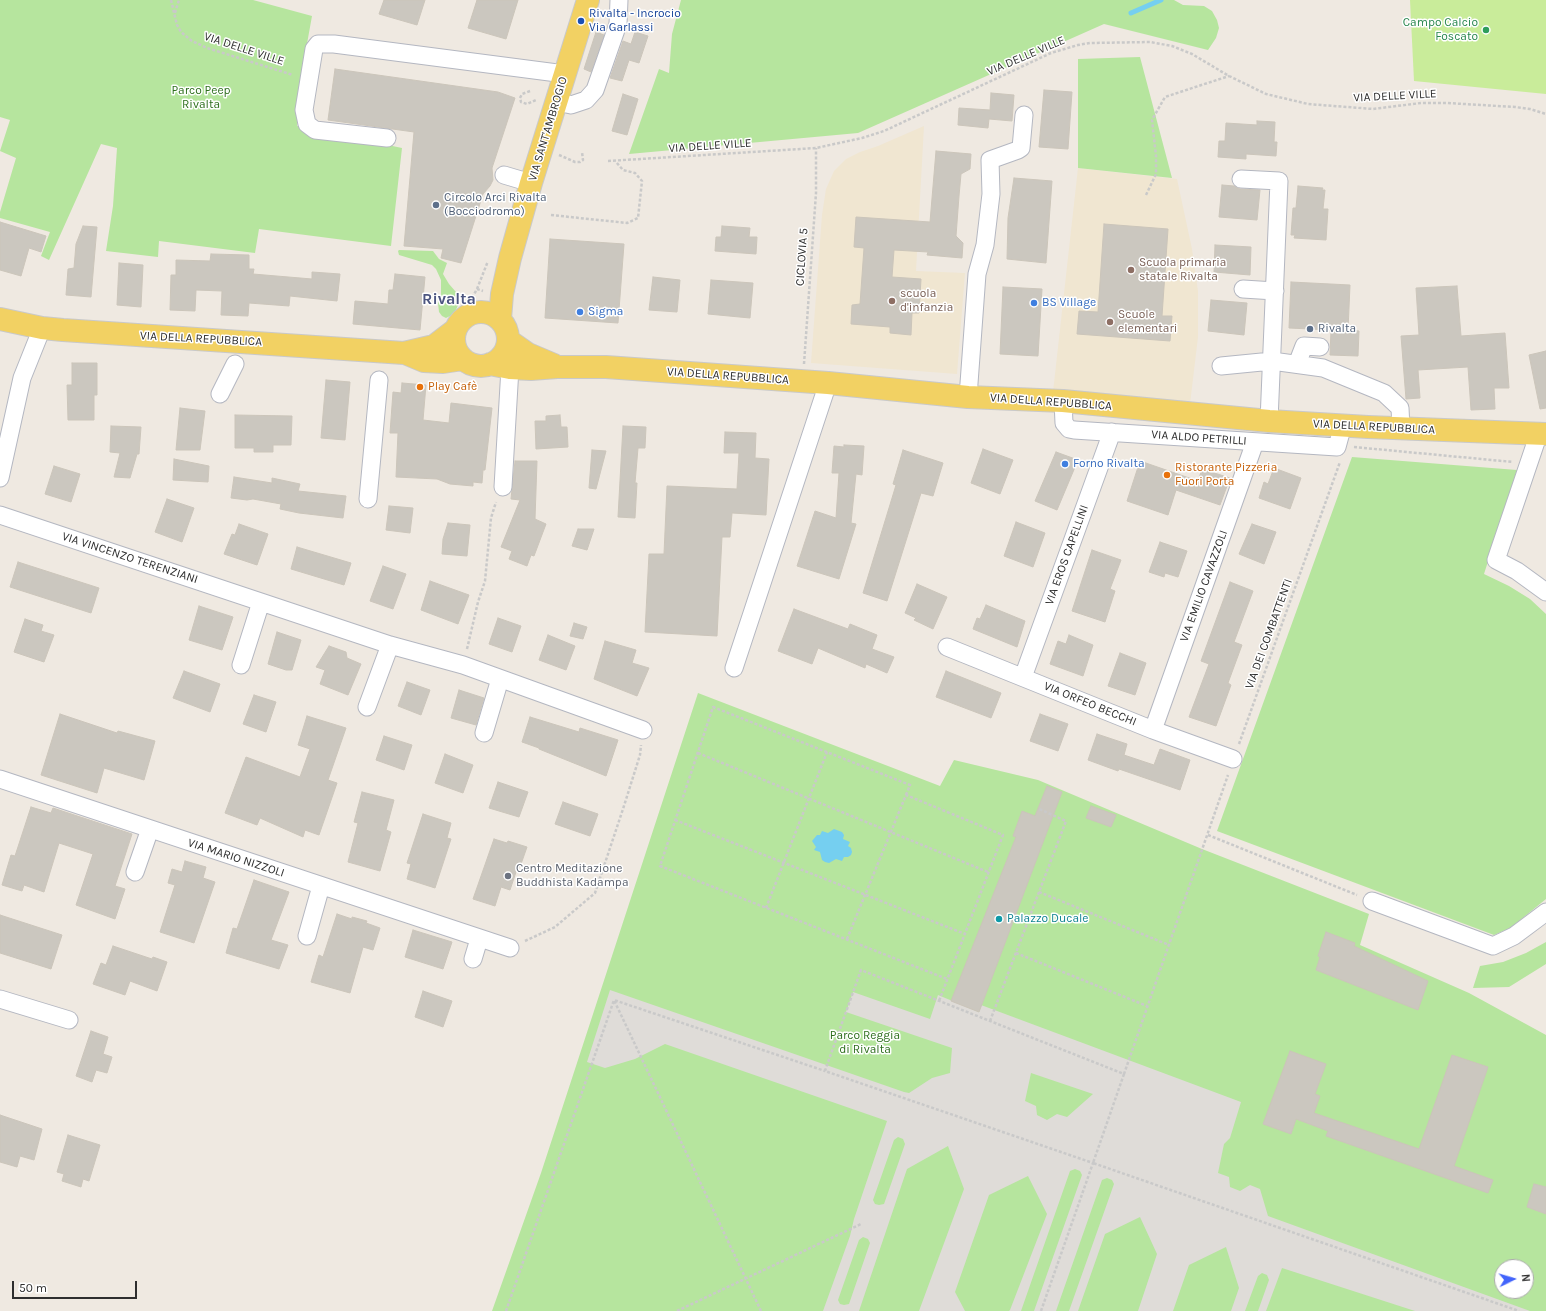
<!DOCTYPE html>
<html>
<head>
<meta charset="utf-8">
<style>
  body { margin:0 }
  #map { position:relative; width:1546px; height:1311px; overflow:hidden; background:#efe9e1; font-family:Karla,sans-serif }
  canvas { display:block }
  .north { position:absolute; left:1494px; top:1259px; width:40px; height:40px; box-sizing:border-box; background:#fff; border:1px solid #ababab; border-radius:50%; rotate:85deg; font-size:11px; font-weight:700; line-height:16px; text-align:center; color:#2e2e2e }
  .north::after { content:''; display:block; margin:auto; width:14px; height:18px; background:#4264fb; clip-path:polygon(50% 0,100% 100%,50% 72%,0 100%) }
  .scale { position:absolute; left:12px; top:1281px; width:125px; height:18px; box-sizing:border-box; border:2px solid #2e2e2e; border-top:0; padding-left:5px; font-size:12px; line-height:14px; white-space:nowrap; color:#2e2e2e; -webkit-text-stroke:3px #fff; paint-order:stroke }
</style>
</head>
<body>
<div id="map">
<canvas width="1546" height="1311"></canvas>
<div class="north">N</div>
<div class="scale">50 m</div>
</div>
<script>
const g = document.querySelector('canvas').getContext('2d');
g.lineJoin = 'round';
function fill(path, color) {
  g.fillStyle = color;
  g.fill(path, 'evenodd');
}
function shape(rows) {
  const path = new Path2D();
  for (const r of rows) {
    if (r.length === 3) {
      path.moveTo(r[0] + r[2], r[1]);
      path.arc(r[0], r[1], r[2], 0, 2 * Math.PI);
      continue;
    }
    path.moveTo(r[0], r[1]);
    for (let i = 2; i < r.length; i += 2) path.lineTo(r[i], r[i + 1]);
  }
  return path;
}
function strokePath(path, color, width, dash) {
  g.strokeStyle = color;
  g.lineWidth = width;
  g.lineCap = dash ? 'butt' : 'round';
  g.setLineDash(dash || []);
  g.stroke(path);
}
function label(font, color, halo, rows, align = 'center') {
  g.font = font + ' Karla,sans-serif';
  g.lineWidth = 3;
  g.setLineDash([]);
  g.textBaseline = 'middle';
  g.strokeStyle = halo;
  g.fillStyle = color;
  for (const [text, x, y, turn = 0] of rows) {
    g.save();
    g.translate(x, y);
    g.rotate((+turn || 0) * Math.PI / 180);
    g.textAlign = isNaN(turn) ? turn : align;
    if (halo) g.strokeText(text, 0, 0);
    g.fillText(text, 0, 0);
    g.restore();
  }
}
const education = shape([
  [924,126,916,271,965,273,957,374,811,363,822,215,826,189,834,171,846,159,860,152,878,146],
  [1078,168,1177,179,1192,249,1198,291,1198,337,1190,404,1053,392]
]);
const green = shape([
  [0,0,253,0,312,16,301,77,297,126,402,148,391,246,259,229,255,253,159,241,158,257,106,251,113,206,117,148,101,144,49,260,41,256,50,232,0,218,0,212,16,158,0,151,10,120,0,117],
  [681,0,1174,0,1183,5,1204,6,1212,11,1217,20,1219,28,1216,38,1208,50,1104,24,858,133,629,154,659,69,669,73,672,34],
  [1140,57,1172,178,1078,168,1078,59],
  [399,250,433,251,439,259,447,263,443,274,449,284,456,292,459,303,454,314,446,318,442,316,439,312,438,303,441,294,441,280,436,269,432,265,399,255,398,251],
  [1352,457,1517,470,1484,574,1509,586,1530,599,1546,614,1546,899,1519,921,1510,928,1494,935,1217,831],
  [698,693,940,786,954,760,1038,780,1202,849,1369,914,1360,945,1469,993,1546,1035,1546,1311,492,1311,541,1173],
  [1502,1267,1526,1267,1526,1291,1502,1291],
  [1546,942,1546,964,1509,987,1473,988,1480,966,1503,962,1526,953]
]);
const pitch = shape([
  [1410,0,1546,0,1546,94,1414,81]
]);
const plaza = shape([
  [610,990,904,1092,909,1093,932,1078,950,1073,952,1048,846,1012,853,992,930,1019,938,995,979,1012,981,1005,1241,1102,1230,1138,1224,1144,1218,1173,1229,1177,1230,1187,1240,1191,1250,1185,1260,1189,1268,1216,1530,1311,1415,1311,1282,1268,1266,1311,1258,1311,1269,1280,1267,1275,1262,1273,1258,1276,1245,1311,1231,1311,1239,1288,1226,1247,1189,1265,1173,1311,1138,1311,1157,1254,1140,1217,1105,1234,1078,1311,1069,1311,1114,1184,1112,1180,1107,1178,1102,1180,1056,1311,1034,1311,1082,1175,1080,1171,1075,1169,1070,1171,1021,1311,1009,1311,1010,1310,1047,1214,1028,1176,989,1195,955,1292,965,1311,919,1311,964,1189,948,1146,907,1169,859,1311,823,1311,850,1236,854,1219,887,1121,665,1044,635,1059,605,1068,587,1062],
  [1031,1073,1093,1094,1067,1117,1057,1114,1047,1120,1037,1115,1036,1106,1025,1101],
  [898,1137,903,1139,905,1144,884,1204,879,1205,875,1204,873,1200,894,1140],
  [863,1237,868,1239,870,1243,849,1304,844,1305,840,1304,838,1300,859,1240]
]);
const water = shape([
  [834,829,842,832,844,835,843,839,850,842,848,846,851,848,852,852,851,855,848,857,844,857,842,861,836,859,829,863,825,862,822,860,820,852,814,850,816,847,812,841,817,835,820,835,822,831,828,833]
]);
const stream = shape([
  [1131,13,1161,0]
]);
const building = shape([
  [384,0,425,0,417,25,379,14,384,0],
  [477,0,518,0,506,39,468,28,477,0],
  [596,32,604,35,591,72,584,69,596,32],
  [635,32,648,36,639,63,629,60,622,81,610,78,623,41,631,44,635,32],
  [335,69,498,92,515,98,492,168,493,180,490,186,483,194,461,263,441,258,443,249,404,246,414,132,328,120,335,69],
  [1044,90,1072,92,1068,149,1039,147,1044,90],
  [991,93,1014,95,1012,121,989,119,988,128,958,125,959,108,990,110,991,93],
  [623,94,638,99,627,135,612,131,623,94],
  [1257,121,1275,122,1274,142,1277,142,1276,156,1246,154,1246,159,1218,157,1219,141,1225,141,1226,123,1257,125,1257,121],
  [936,151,971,154,970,169,961,174,959,196,956,236,963,243,962,258,927,255,928,252,894,250,892,277,921,279,919,313,912,313,911,335,890,333,890,327,851,324,852,305,860,304,864,248,854,247,856,217,930,222,936,151],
  [1014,178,1052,181,1046,263,1007,259,1008,218,1014,178],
  [1222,185,1234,186,1240,189,1260,190,1257,220,1219,217,1222,185],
  [1298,186,1323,188,1322,190,1325,190,1323,209,1328,209,1326,240,1294,238,1295,235,1291,235,1293,208,1296,208,1298,186],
  [0,222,46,236,41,252,29,248,21,276,0,270,0,222],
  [1104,224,1168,229,1162,316,1172,316,1170,341,1077,334,1079,311,1098,312,1104,224],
  [83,226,97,227,91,297,66,295,68,269,74,268,76,244,83,226],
  [722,226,750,228,749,237,757,237,756,254,715,251,716,237,721,237,722,226],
  [550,239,624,244,618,323,545,318,550,239],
  [1215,245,1251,247,1250,275,1214,272,1215,245],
  [211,254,249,255,249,269,254,269,253,274,312,279,312,272,340,274,337,301,290,296,289,306,249,303,248,316,221,315,222,291,196,290,195,311,170,310,171,275,176,275,176,260,210,261,211,254],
  [119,263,143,265,141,307,117,305,119,263],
  [395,274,425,277,420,330,353,324,355,301,388,304,389,290,393,290,395,274],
  [653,277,680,280,677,312,649,310,653,277],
  [711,280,753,283,750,318,708,314,711,280],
  [1291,282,1350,285,1348,330,1359,331,1358,356,1330,355,1331,330,1289,328,1291,282],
  [1457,286,1461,336,1505,333,1509,388,1494,388,1495,409,1471,410,1468,367,1418,370,1420,398,1406,399,1401,336,1419,335,1416,288,1457,286],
  [1003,287,1042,289,1038,356,1000,354,1003,287],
  [1211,300,1247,303,1244,335,1208,331,1211,300],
  [1546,351,1546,408,1540,409,1529,355,1546,351],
  [72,363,97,363,97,395,94,395,94,420,68,420,67,385,72,385,72,363],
  [326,380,350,382,345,440,321,438,326,380],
  [402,383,426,385,423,420,449,423,451,403,492,408,485,470,483,470,482,483,473,482,473,486,450,484,437,479,396,477,398,433,390,433,393,392,401,393,402,383],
  [180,408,205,411,200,450,176,450,180,408],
  [235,415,292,416,291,445,273,445,273,452,254,452,254,448,235,448,235,415],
  [560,415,561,427,567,427,568,447,536,449,535,421,546,421,546,416,560,415],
  [111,426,141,427,139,454,137,454,130,478,114,477,120,453,110,452,111,426],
  [623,426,646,427,645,448,638,448,635,483,637,483,635,518,618,517,623,426],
  [725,432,756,433,755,458,769,459,766,515,732,513,730,537,722,537,717,636,645,632,649,554,664,554,667,486,737,489,739,453,724,453,725,432],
  [844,445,864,446,862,475,856,474,851,523,856,524,839,579,797,566,815,511,836,518,839,473,832,473,834,446,844,447,844,445],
  [983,449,1013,460,1000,494,971,483,983,449],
  [592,450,606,451,596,489,589,488,592,450],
  [903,450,943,463,933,496,921,493,887,601,863,593,896,485,893,484,903,450],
  [1056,452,1078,460,1057,510,1035,501,1056,452],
  [174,459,209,466,208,482,173,480,174,459],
  [515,461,537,461,535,519,546,524,534,556,531,555,527,566,509,559,512,551,501,547,520,500,511,499,515,461],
  [1140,461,1198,481,1202,469,1230,478,1220,505,1176,490,1168,515,1127,501,1140,461],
  [54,466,80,474,71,502,45,494,54,466],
  [1274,468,1301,478,1290,509,1259,498,1264,482,1268,484,1274,468],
  [234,477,272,483,272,478,300,484,298,491,346,496,343,518,299,513,280,509,281,504,253,499,247,500,231,498,234,477],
  [167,499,194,508,182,542,155,532,167,499],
  [389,506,413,508,410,533,386,530,389,506],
  [1016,522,1045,533,1033,567,1004,556,1016,522],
  [448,523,470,525,467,556,442,554,443,539,448,523],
  [239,524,268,534,257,565,224,554,232,534,235,535,239,524],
  [1252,524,1276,532,1264,564,1239,554,1252,524],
  [578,529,594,529,587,550,572,546,578,529],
  [1160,542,1187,551,1178,577,1165,573,1164,577,1149,572,1160,542],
  [297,547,351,563,344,585,291,569,297,547],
  [1092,550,1121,560,1110,589,1115,591,1105,622,1072,611,1092,550],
  [18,562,99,588,91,613,10,587,18,562],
  [383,566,406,574,393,609,370,601,383,566],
  [430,581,469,595,458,624,421,610,430,581],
  [1230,582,1253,591,1234,642,1242,645,1228,683,1231,685,1216,726,1189,717,1209,664,1201,661,1230,582],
  [917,584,947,597,933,629,914,620,916,618,905,613,917,584],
  [986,605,1025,621,1017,647,973,629,977,618,980,619,986,605],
  [199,606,233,617,222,650,189,640,199,606],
  [794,609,848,629,850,624,877,635,872,649,894,657,887,673,866,664,865,668,818,648,812,664,778,651,794,609],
  [498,618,521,626,512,652,489,644,498,618],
  [25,619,43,625,41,631,54,635,44,662,14,652,25,619],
  [574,623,587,627,583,639,570,636,574,623],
  [277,632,301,640,292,670,286,670,268,664,277,632],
  [548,635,575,646,566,670,539,660,548,635],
  [1069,635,1093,645,1083,676,1050,664,1058,641,1066,644,1069,635],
  [605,641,636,650,632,663,649,668,637,696,594,679,605,641],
  [329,646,346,652,347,658,361,664,348,695,320,684,325,670,316,667,329,646],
  [1120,653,1146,663,1135,695,1108,686,1120,653],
  [184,671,220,684,210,712,173,698,184,671],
  [946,671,1001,693,991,718,936,697,946,671],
  [407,682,430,690,421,715,398,706,407,682],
  [459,690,484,698,476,725,451,718,459,690],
  [254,695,276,702,266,732,243,724,254,695],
  [60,714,117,733,118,731,155,741,144,780,104,768,97,793,41,775,60,714],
  [1040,714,1068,724,1058,751,1030,741,1040,714],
  [307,716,346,728,328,780,337,783,319,835,305,830,303,837,260,818,257,825,225,813,246,757,300,777,310,749,298,745,307,716],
  [530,717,579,732,580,728,618,740,606,776,539,749,539,748,522,742,530,717],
  [1097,734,1127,744,1124,755,1154,765,1160,749,1190,760,1180,790,1119,769,1118,771,1088,760,1097,734],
  [384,736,412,745,404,770,376,760,384,736],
  [445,754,473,765,463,793,435,783,445,754],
  [498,782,528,792,519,817,489,808,498,782],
  [1047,786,1062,792,979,1012,951,1001,1016,837,1013,836,1022,811,1035,816,1047,786],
  [362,792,394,800,386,830,391,832,380,871,348,862,358,823,354,822,362,792],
  [563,802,598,814,590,836,555,824,563,802],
  [1091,806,1116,815,1111,827,1086,818,1091,806],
  [31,807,51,813,53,808,132,834,115,886,125,889,115,919,76,905,93,854,59,843,44,892,24,885,22,891,2,885,11,855,15,856,31,807],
  [423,814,451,823,447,838,451,839,435,888,407,879,411,864,407,863,423,814],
  [494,839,507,843,508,841,527,847,520,867,518,866,510,890,501,887,495,906,473,899,494,839],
  [185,861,206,867,203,878,215,882,194,943,160,932,175,885,168,883,172,869,182,872,185,861],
  [254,880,289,892,271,940,288,945,279,969,226,953,233,928,237,929,254,880],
  [337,914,352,919,352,917,367,921,366,923,380,928,373,950,363,947,350,993,311,982,319,955,323,957,337,914],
  [0,915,62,935,51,969,0,953,0,915],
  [413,930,452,942,443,969,405,957,413,930],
  [1326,932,1355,943,1354,946,1428,981,1418,1010,1316,970,1320,957,1318,956,1326,932],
  [113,946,152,959,153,957,167,962,157,991,130,981,125,995,93,984,101,963,106,965,113,946],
  [423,991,452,1001,443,1027,415,1017,423,991],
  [91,1031,108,1037,103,1054,112,1057,107,1073,96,1070,92,1082,76,1076,91,1031],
  [1290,1051,1326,1064,1315,1094,1320,1096,1314,1113,1419,1149,1452,1055,1488,1067,1454,1166,1493,1180,1488,1193,1326,1136,1328,1131,1296,1119,1291,1134,1263,1124,1290,1051],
  [0,1115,42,1129,34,1160,20,1156,17,1167,0,1162,0,1115],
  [68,1135,100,1145,89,1181,83,1179,81,1187,62,1181,64,1174,57,1172,68,1135],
  [1534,1184,1546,1187,1546,1214,1527,1207,1534,1184]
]);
const path = shape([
  [171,0,177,25,181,32,192,41,207,48,293,75],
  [175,13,179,0],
  [530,91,522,94,520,98,521,102,527,104,536,100],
  [559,155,575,162,580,162,583,160,582,152],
  [608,161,816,148,862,138,884,131,1051,53,1078,45,1090,43,1150,42,1172,46,1192,54,1229,76,1266,94,1308,104,1373,109,1421,103,1447,103,1515,107,1530,109,1546,114],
  [1146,195,1156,174,1156,156,1152,120,1165,97,1229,76],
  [551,215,627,223,638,218,642,181,635,173,623,170,616,162],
  [477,289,488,261],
  [458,312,472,298,477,289,483,291],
  [804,364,816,193,816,148],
  [1354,447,1513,462],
  [467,649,478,602,485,581,491,518,496,502],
  [1239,744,1340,462],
  [698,753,988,872],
  [906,795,910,785,713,707,660,866,947,979],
  [675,820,965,934],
  [1208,835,1357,895],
  [1039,892,1169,945],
  [766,908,827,752],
  [847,939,906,795,1003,835,939,1001],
  [525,941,555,927,595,893,623,809,640,755,641,745],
  [1016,953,1147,1006],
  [990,1021,1066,821,1039,809],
  [1124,1074,1093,1163,1519,1311],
  [506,1311,614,1000],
  [677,1311,861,1224],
  [761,1311,614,1000,825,1071],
  [1041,1311,1093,1163,825,1071,827,1065,861,970,1124,1074,1228,775]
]);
const minor = shape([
  [557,102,571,105,586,100,595,90,618,24,619,0],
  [387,138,315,130,307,124,304,110,314,49,318,44,334,44,565,74],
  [504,175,531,183],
  [1241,179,1279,181,1269,421],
  [1243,289,1275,291],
  [1297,364,1304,346,1320,347],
  [1221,366,1272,361,1323,368,1384,393,1400,408,1401,428],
  [220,394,235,364],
  [968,397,977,274,985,245,991,194,990,160,1018,150,1021,148,1024,115],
  [1063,401,1064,423,1069,429,1074,430,1337,447,1343,425],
  [1539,433,1496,560,1517,571,1546,592],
  [0,478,22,378,42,328],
  [503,487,510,368],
  [368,499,379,380],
  [0,515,390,645,463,665,643,730],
  [947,647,1153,730,1233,759],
  [241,665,261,602],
  [734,668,828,383],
  [1023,677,1112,432],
  [367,707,390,645],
  [1153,730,1255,442],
  [484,733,500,679],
  [0,779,510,948],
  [135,872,150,829],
  [1372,901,1493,946,1514,936,1546,912],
  [307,936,321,886],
  [473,959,479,939],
  [0,999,69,1020]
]);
const major = shape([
  [481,339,27],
  [0,319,42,328,63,330,404,353,434,346,455,330],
  [500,319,502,294,510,258,531,183,588,0],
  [508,340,528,354,554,365],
  [405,353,424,361,443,362,463,359],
  [490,364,510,368,531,369,557,367,606,367,828,383,968,397,1063,401,1269,421,1368,427,1546,434]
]);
const markers = [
  [581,21,4,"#1a4fb4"],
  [1486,30,4,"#2e9e5b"],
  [436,205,4,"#5c6f8a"],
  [1131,270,4,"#8d6e63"],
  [892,301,4,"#8d6e63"],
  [1034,303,4,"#3f7fe0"],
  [580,312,4,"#3f7fe0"],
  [1110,322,4,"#8d6e63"],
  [1310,329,4,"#5c6f8a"],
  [420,387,4,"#e8710a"],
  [1065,464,4,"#3f7fe0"],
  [1167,475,4,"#e8710a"],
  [508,876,4,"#6b7280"],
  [999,919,4,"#0f9aa8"]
];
const transitNames = [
  ["Rivalta - Incrocio",589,14],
  ["Via Garlassi",589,28]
];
const leisureNames = [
  ["Campo Calcio",1478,23],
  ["Foscato",1478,37]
];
const streetNames = [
  ["VIA DELLE VILLE",244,49,18],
  ["VIA DELLE VILLE",1026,56,-23],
  ["VIA DELLE VILLE",1395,96,-3],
  ["VIA SANT'AMBROGIO",548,129,-73],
  ["VIA DELLE VILLE",710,146,-4],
  ["CICLOVIA 5",802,257,-86],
  ["VIA DELLA REPUBBLICA",201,339,3],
  ["VIA DELLA REPUBBLICA",728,376,4],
  ["VIA DELLA REPUBBLICA",1051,402,4],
  ["VIA DELLA REPUBBLICA",1374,427,3],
  ["VIA ALDO PETRILLI",1199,438,4],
  ["VIA EROS CAPELLINI",1067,555,-70],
  ["VIA VINCENZO TERENZIANI",130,558,18],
  ["VIA EMILIO CAVAZZOLI",1204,586,-70],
  ["VIA DEI COMBATTENTI",1269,634,-70],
  ["VIA ORFEO BECCHI",1090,704,22],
  ["VIA MARIO NIZZOLI",236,858,18]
];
const parkNames = [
  ["Parco Peep",201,91],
  ["Rivalta",201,105],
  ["Parco Reggia",865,1036],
  ["di Rivalta",865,1050]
];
const serviceNames = [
  ["Circolo Arci Rivalta",444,198],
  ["(Bocciodromo)",444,212],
  ["Rivalta",1318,329]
];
const educationNames = [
  ["Scuola primaria",1139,263],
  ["statale Rivalta",1139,277],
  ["scuola",900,294],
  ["d'infanzia",900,308],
  ["Scuole",1118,315],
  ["elementari",1118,329]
];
const shopNames = [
  ["BS Village",1042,303],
  ["Sigma",588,312],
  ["Forno Rivalta",1073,464]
];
const foodNames = [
  ["Play Cafè",428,387],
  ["Ristorante Pizzeria",1175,468],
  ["Fuori Porta",1175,482]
];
const worshipNames = [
  ["Centro Meditazione",516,869],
  ["Buddhista Kadampa",516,883]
];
const cultureNames = [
  ["Palazzo Ducale",1007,919]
];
const districtNames = [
  ["Rivalta",449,299]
];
fill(education, '#f0e6d1');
fill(green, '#b6e59e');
fill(pitch, '#c9ec9a');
fill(plaza, '#dfdcd8');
fill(water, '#75cff0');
strokePath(stream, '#75cff0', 5);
fill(building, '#cbc7bf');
strokePath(building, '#cbc5ba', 1);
strokePath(minor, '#b4b7c1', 19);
strokePath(major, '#c9c9c9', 24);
strokePath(path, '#c9c9c9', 2.5, [3, 2]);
strokePath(minor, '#fff', 17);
strokePath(major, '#f2d163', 22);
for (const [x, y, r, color] of markers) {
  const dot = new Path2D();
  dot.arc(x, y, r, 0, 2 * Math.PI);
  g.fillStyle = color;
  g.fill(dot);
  strokePath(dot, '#fff', 1.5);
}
label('12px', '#164399', '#fff', transitNames, 'left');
label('12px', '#27864d', '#fff', leisureNames, 'right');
label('12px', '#2e2e2e', '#fff', streetNames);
label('12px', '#2c6e1b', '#fff', parkNames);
label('12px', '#4e5e75', '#fff', serviceNames, 'left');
label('12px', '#785e54', '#fff', educationNames, 'left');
label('12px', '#366cbe', '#fff', shopNames, 'left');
label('12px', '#c56008', '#fff', foodNames, 'left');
label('12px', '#5b616d', '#fff', worshipNames, 'left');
label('12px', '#0d838f', '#fff', cultureNames, 'left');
label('bold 16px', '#4d5680', '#fff', districtNames);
</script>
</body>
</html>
